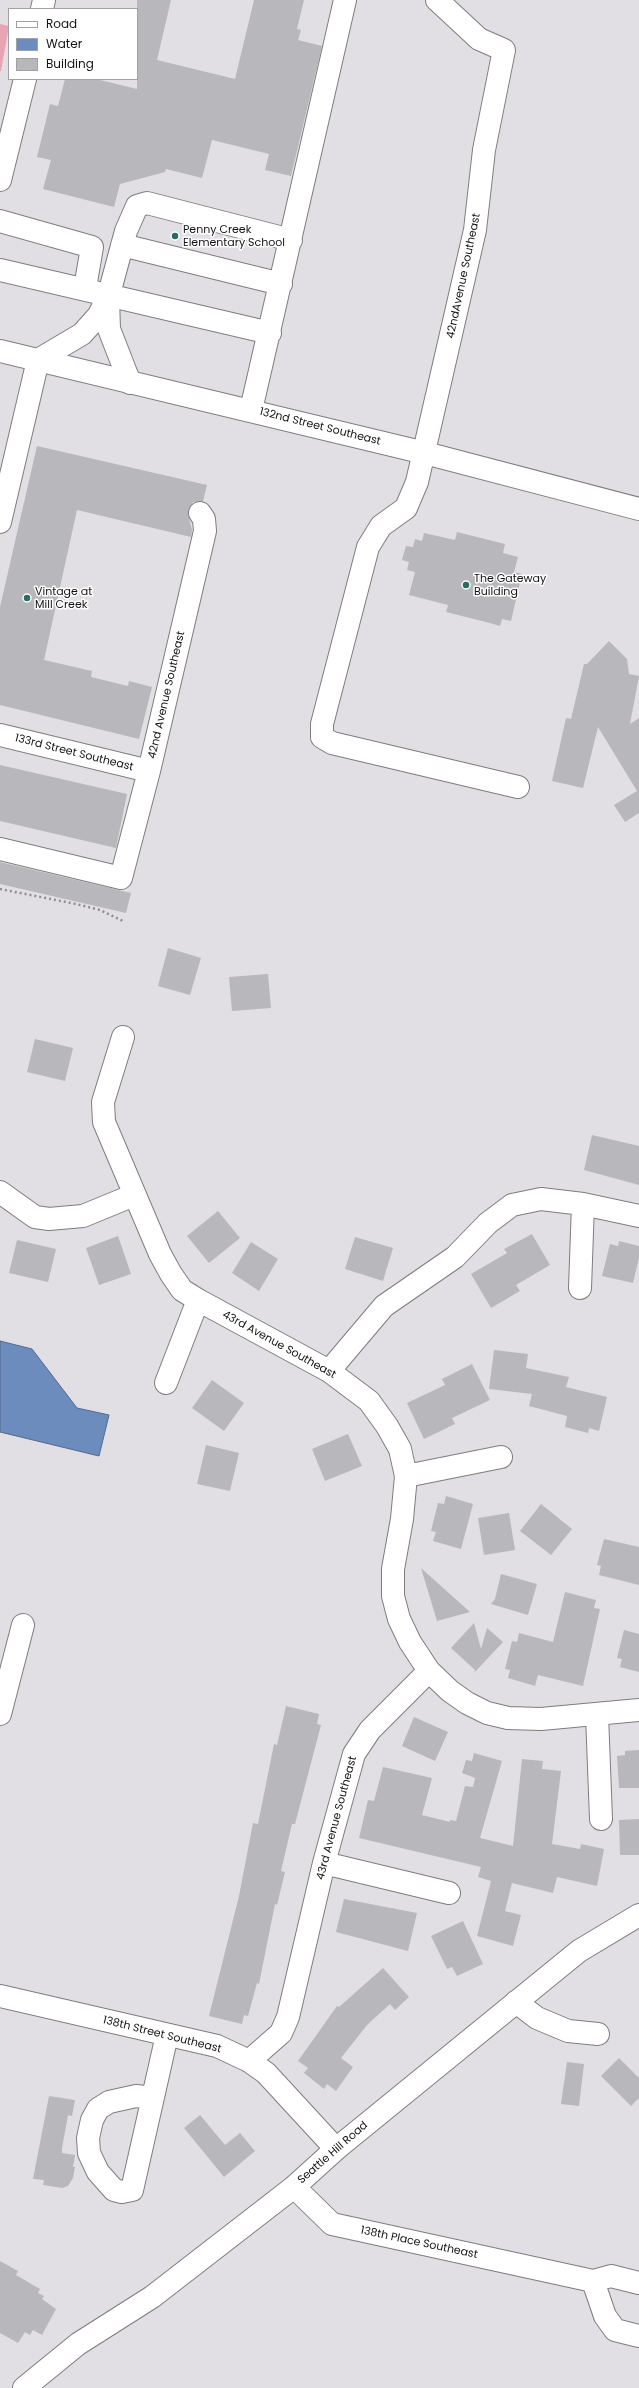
<!DOCTYPE html>
<html>
<head>
<meta charset="utf-8">
<style>
  body { margin:0 }
  #map { position:relative; width:639px; height:2388px; overflow:hidden; background:#e2dfe4; font-family:Poppins,sans-serif }
  canvas { display:block }
  .legend { position:absolute; left:8px; top:8px; width:130px; height:72px; box-sizing:border-box; background:#fff; border:1px solid #a1a1a1; margin:0; padding:5px 7px; list-style:none; font-size:12px; color:#141315 }
  .legend li { display:flex; align-items:center; gap:8px; height:20px }
  .legend b { width:20px; border:1px solid #a1a1a1 }
</style>
</head>
<body>
<div id="map">
<canvas width="639" height="2388"></canvas>
<ul class="legend">
<li><b style="height:5px;background:#fff"></b>Road</li>
<li><b style="height:11px;background:#6d8cbe"></b>Water</li>
<li><b style="height:11px;background:#b7b7bc"></b>Building</li>
</ul>
</div>
<script>
const g = document.querySelector('canvas').getContext('2d');
g.lineJoin = 'round';
function fill(path, color) {
  g.fillStyle = color;
  g.fill(path, 'evenodd');
}
function shape(rows) {
  const path = new Path2D();
  for (const r of rows) {
    path.moveTo(r[0], r[1]);
    for (let i = 2; i < r.length; i += 2) path.lineTo(r[i], r[i + 1]);
  }
  return path;
}
function strokePath(path, color, width, dash) {
  g.strokeStyle = color;
  g.lineWidth = width;
  g.lineCap = dash ? 'butt' : 'round';
  g.setLineDash(dash || []);
  g.stroke(path);
}
function label(font, color, halo, rows, align = 'center') {
  g.font = font + ' Poppins,sans-serif';
  g.lineWidth = 3;
  g.setLineDash([]);
  g.textBaseline = 'middle';
  g.strokeStyle = halo;
  g.fillStyle = color;
  for (const [text, x, y, turn = 0] of rows) {
    g.save();
    g.translate(x, y);
    g.rotate((+turn || 0) * Math.PI / 180);
    g.textAlign = isNaN(turn) ? turn : align;
    if (halo) g.strokeText(text, 0, 0);
    g.fillText(text, 0, 0);
    g.restore();
  }
}
const green = shape([
  [0,24,9,26,1,71,0,71]
]);
const water = shape([
  [0,1341,32,1349,77,1408,109,1415,99,1456,0,1432,0,1341]
]);
const building = shape([
  [137,0,171,0,157,60,235,79,254,0,304,0,297,29,301,30,298,40,322,46,291,176,265,170,269,154,212,140,202,178,166,169,165,172,120,184,114,207,43,189,51,160,37,157,50,104,58,106,65,79,96,79,137,89],
  [37,446,207,485,203,501,193,502,189,508,188,514,192,530,191,537,77,510,44,660,92,671,91,677,128,686,129,681,152,687,139,739,0,705,0,607],
  [457,532,505,544,503,553,518,557,514,572,522,574,511,621,502,619,500,626,486,622,446,612,448,605,409,595,415,572,407,570,409,562,402,560,406,546,413,547,415,539,422,541,424,533,455,540],
  [609,641,627,659,629,674,639,676,630,724,639,718,639,813,625,822,614,805,637,791,598,727,583,788,552,781,566,718,571,719,584,664,587,664],
  [0,765,127,794,116,848,0,821],
  [0,862,131,893,126,913,0,884],
  [168,948,201,958,190,995,158,986],
  [268,974,271,1008,232,1011,229,977],
  [35,1039,73,1048,65,1081,27,1072],
  [592,1135,639,1146,639,1185,584,1170],
  [218,1211,240,1238,209,1263,187,1236],
  [532,1234,550,1265,516,1285,520,1291,491,1308,471,1274,507,1253,504,1249],
  [118,1236,131,1274,99,1285,86,1248],
  [355,1237,393,1248,383,1281,345,1269],
  [17,1240,56,1249,48,1282,9,1273],
  [619,1241,639,1246,639,1258,633,1283,602,1276,610,1244,618,1246],
  [251,1242,278,1259,259,1291,232,1273],
  [494,1350,528,1354,526,1368,569,1377,566,1387,607,1397,599,1431,589,1428,588,1433,565,1427,567,1416,529,1406,532,1394,489,1389],
  [472,1364,490,1400,452,1418,455,1424,424,1439,407,1403,445,1385,442,1379],
  [212,1380,244,1403,224,1431,192,1408],
  [348,1434,362,1466,325,1481,312,1449],
  [206,1445,239,1453,230,1491,197,1484],
  [446,1496,473,1504,461,1549,433,1541,436,1532,431,1531,438,1503,444,1504],
  [541,1504,572,1529,551,1555,520,1531],
  [509,1513,515,1550,484,1555,478,1518],
  [604,1539,639,1547,639,1585,599,1575,601,1566,597,1565],
  [421,1568,470,1612,437,1621],
  [501,1574,537,1584,528,1615,491,1604,495,1599],
  [565,1592,596,1600,594,1608,600,1609,583,1686,538,1675,535,1686,508,1678,510,1670,505,1669,512,1641,517,1642,519,1633,553,1642],
  [474,1623,481,1649,487,1628,503,1642,474,1673,475,1670,451,1648],
  [624,1630,639,1634,639,1672,620,1667,622,1659,617,1658],
  [286,1706,319,1714,317,1724,321,1725,295,1824,292,1824,281,1871,285,1872,277,1905,275,1904,259,1984,257,1983,248,2016,244,2015,242,2024,209,2016,239,1896,253,1823,258,1824,274,1744,277,1745],
  [414,1717,448,1732,435,1761,402,1746],
  [639,1750,639,1788,619,1788,617,1756,625,1755,625,1751],
  [474,1753,502,1761,480,1838,513,1846,522,1759,543,1761,542,1769,561,1771,552,1844,580,1849,581,1844,604,1849,597,1886,557,1877,553,1893,512,1883,505,1911,521,1915,513,1946,477,1936,491,1881,478,1877,481,1867,359,1838,368,1800,374,1801,383,1767,432,1778,422,1815,450,1822,450,1820,456,1821,465,1786,473,1787,475,1778,462,1773,466,1760,472,1761],
  [639,1819,639,1855,620,1855,619,1820],
  [344,1899,417,1913,408,1951,336,1932],
  [463,1921,483,1964,457,1976,452,1967,447,1969,431,1936],
  [383,1968,409,1997,395,2010,390,2004,367,2025,341,2058,353,2067,336,2091,327,2084,324,2089,304,2073,308,2068,298,2061,337,2006,339,2007],
  [619,2058,639,2078,639,2098,631,2106,601,2076],
  [567,2062,584,2064,579,2106,561,2104],
  [49,2096,75,2100,72,2116,68,2115,62,2148,62,2153,75,2155,73,2167,75,2167,73,2178,68,2186,62,2188,43,2185,44,2180,33,2179],
  [200,2115,225,2145,240,2133,255,2151,224,2177,184,2128],
  [0,2261,18,2271,16,2275,40,2289,38,2293,44,2296,42,2299,56,2309,42,2335,33,2330,30,2335,25,2332,18,2343,0,2333]
]);
const path = shape([
  [0,889,76,904,100,910,125,922]
]);
const minor = shape([
  [437,0,479,39,504,50,484,150,475,230,417,482,406,508,381,526,368,547,322,724,322,737,332,743,518,787],
  [42,9,44,0],
  [0,180,25,79],
  [0,221,92,247,85,288],
  [122,245,281,284],
  [0,270,270,333],
  [108,298,109,329,130,383],
  [251,410,345,0],
  [0,522,38,360,82,334,99,315,109,294,126,231,137,206,147,203,291,240],
  [0,735,149,771],
  [0,849,121,878,149,771,205,531,204,519,200,513],
  [123,1037,103,1102,104,1122,160,1254,171,1274,182,1290,198,1300,329,1371,369,1401,387,1426,400,1449,406,1476,402,1519,393,1569,393,1596,399,1619,410,1642,429,1671,450,1691,467,1703,487,1713,508,1718,541,1719,639,1710],
  [0,1192,35,1217,49,1219,83,1216,134,1195],
  [580,1288,583,1204],
  [329,1371,384,1306,455,1257,488,1223,512,1205,541,1199,583,1204,639,1216],
  [166,1383,198,1300],
  [406,1476,501,1457],
  [0,1714,23,1625],
  [597,1715,601,1819],
  [324,1863,449,1893],
  [0,1996,217,2046,249,2061,266,2073,336,2149],
  [516,2002,537,2018,568,2031,598,2034],
  [249,2061,281,2033,288,2017,324,1863,354,1754,370,1730,429,1671],
  [152,2098,136,2096,109,2102,98,2109,92,2120,88,2138,89,2153,98,2172,114,2190,122,2192,132,2190,167,2035],
  [294,2187,332,2224,593,2281,605,2316,615,2330,639,2336],
  [593,2281,611,2276,639,2283]
]);
const major = shape([
  [0,351,425,453,639,509],
  [24,2388,78,2344,152,2297,294,2187,336,2149,579,1951,639,1915]
]);
const markers = [
  [175,236,4,"#266d62"],
  [466,585,4,"#266d62"],
  [27,598,4,"#266d62"]
];
const poiNames = [
  ["Penny Creek",183,230],
  ["Elementary School",183,243],
  ["The Gateway",474,579],
  ["Building",474,592],
  ["Vintage at",35,592],
  ["Mill Creek",35,605]
];
const streetNames = [
  ["42ndAvenue Southeast",464,276,-78],
  ["132nd Street Southeast",320,427,14],
  ["42nd Avenue Southeast",167,695,-77],
  ["133rd Street Southeast",74,753,14],
  ["43rd Avenue Southeast",279,1345,29],
  ["43rd Avenue Southeast",337,1818,-75],
  ["138th Street Southeast",162,2035,14],
  ["Seattle Hill Road",333,2153,-41],
  ["138th Place Southeast",419,2243,12]
];
fill(green, '#e8a4b3');
fill(water, '#6d8cbe');
strokePath(water, '#52688b', 1);
fill(building, '#b7b7bc');
strokePath(minor, '#7f7c81', 24);
strokePath(major, '#7f7c81', 24);
strokePath(path, '#8f8d90', 2.5, [2, 3]);
strokePath(minor, '#fff', 22);
strokePath(major, '#fff', 22);
for (const [x, y, r, color] of markers) {
  const dot = new Path2D();
  dot.arc(x, y, r, 0, 2 * Math.PI);
  g.fillStyle = color;
  g.fill(dot);
  strokePath(dot, '#fff', 1.5);
}
label('11px', '#141315', '#fff', poiNames, 'left');
label('11px', '#141315', '#fff', streetNames);
</script>
</body>
</html>
